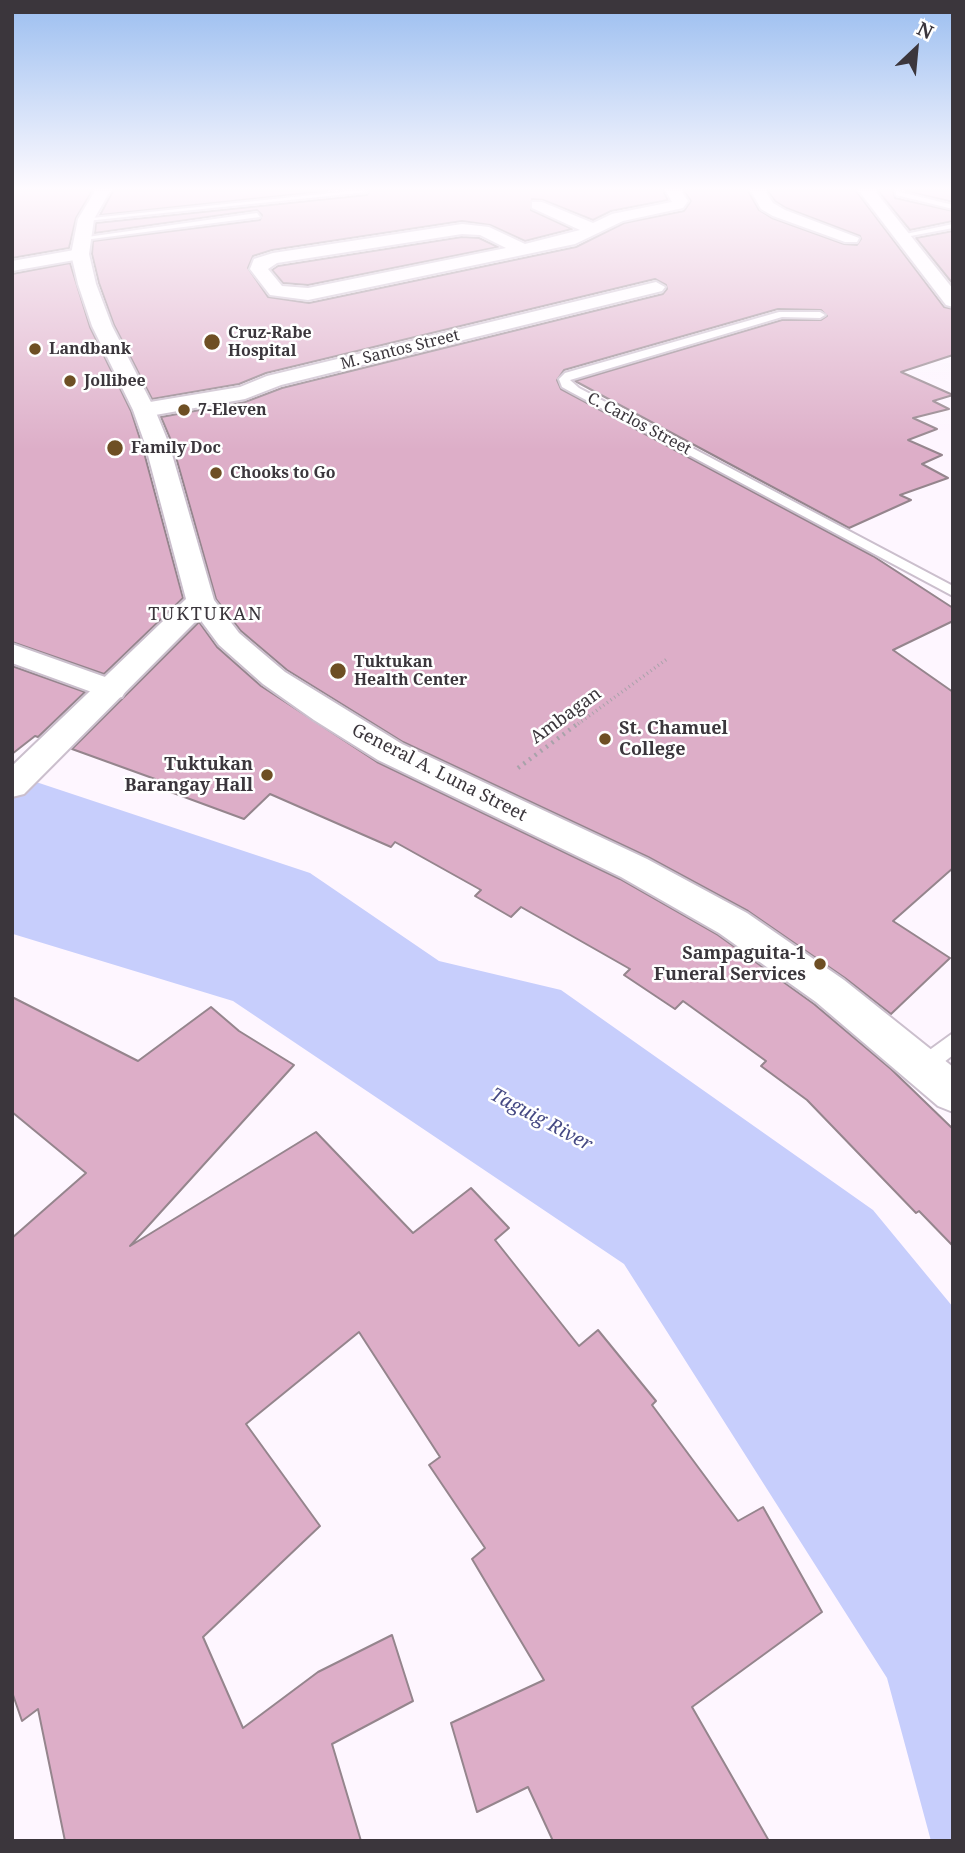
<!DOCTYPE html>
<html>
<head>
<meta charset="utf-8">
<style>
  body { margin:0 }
  #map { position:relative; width:965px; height:1853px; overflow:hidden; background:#fef6ff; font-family:"Noto Serif",serif }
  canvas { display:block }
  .frame { position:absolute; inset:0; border:14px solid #3b363c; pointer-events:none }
  .north { position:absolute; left:881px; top:14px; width:70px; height:70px; -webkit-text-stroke:5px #fff; paint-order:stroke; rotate:26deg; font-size:19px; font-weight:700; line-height:28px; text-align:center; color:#3b363c }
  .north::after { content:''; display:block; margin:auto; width:24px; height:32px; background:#3b363c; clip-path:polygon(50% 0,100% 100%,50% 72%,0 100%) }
</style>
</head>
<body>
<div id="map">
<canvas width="965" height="1853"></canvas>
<div class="frame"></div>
<div class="north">N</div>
</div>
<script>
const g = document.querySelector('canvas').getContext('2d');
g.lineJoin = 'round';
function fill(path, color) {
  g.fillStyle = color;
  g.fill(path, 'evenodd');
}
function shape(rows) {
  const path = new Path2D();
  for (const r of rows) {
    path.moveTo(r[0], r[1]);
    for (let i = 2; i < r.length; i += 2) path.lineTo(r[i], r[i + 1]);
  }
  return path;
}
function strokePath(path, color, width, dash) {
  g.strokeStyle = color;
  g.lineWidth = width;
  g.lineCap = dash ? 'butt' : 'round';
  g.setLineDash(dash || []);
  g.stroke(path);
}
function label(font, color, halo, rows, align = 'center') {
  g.font = font + ' "Noto Serif",serif';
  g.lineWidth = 5;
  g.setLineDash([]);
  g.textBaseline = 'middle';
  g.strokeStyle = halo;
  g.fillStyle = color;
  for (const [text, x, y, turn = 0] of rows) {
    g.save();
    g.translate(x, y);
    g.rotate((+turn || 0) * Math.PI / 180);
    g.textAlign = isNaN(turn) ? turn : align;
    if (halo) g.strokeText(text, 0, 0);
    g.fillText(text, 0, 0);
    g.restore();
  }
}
const water = shape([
  [12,774,310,873,439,961,561,990,873,1210,953,1307,953,1841,931,1841,887,1678,624,1264,233,1001,13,934]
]);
const building = shape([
  [12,191,92,191,76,218,69,248,12,258,12,191],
  [113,191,327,191,100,215,113,191],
  [369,191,663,191,668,200,611,211,593,220,543,200,532,199,531,210,572,229,525,241,490,225,462,221,272,250,253,256,248,268,268,297,309,303,576,247,624,223,684,211,691,201,684,191,748,191,759,210,772,218,844,244,857,245,861,239,860,236,786,208,775,201,768,191,856,191,944,307,953,309,953,355,901,372,953,395,933,401,949,409,913,418,937,429,908,440,942,455,922,464,948,478,900,495,911,500,849,528,575,381,782,320,821,320,827,316,821,310,778,309,564,370,557,380,561,389,873,556,953,608,953,621,893,650,953,692,953,868,893,921,950,958,891,1014,845,978,748,911,648,857,403,742,287,670,241,631,216,599,172,443,161,417,245,402,282,388,663,294,667,289,666,285,655,279,266,373,239,384,152,399,114,325,99,283,92,254,93,241,260,220,262,215,257,210,95,233,96,223,367,195,369,191],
  [878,191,893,191,895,198,953,211,953,221,910,230,878,191],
  [906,191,953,191,953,202,906,191],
  [953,231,953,284,916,238,953,231],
  [462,237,479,238,498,247,308,285,283,283,272,270,278,266,462,237],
  [70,263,90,327,131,411,142,445,183,598,104,674,12,642,12,274,70,263],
  [199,622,217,647,261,686,377,762,620,879,718,935,814,1004,891,1069,953,1129,953,1246,919,1211,916,1213,807,1100,761,1066,766,1061,683,1001,675,1009,624,975,630,969,521,907,511,917,475,896,481,890,395,842,391,847,270,794,244,819,149,784,155,779,72,749,199,622],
  [12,666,85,692,38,737,35,736,12,754,12,666],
  [12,997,138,1061,211,1007,239,1031,294,1065,130,1246,316,1132,413,1233,471,1188,509,1228,495,1240,579,1346,598,1330,656,1401,652,1405,738,1521,763,1507,822,1612,692,1707,769,1841,553,1841,528,1787,477,1812,451,1723,544,1680,472,1559,485,1548,429,1465,440,1457,359,1332,246,1424,320,1526,203,1637,243,1728,318,1672,392,1635,413,1701,332,1744,361,1841,65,1841,38,1709,22,1721,12,1692,12,1238,86,1173,12,1112,12,997]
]);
const pathFar1 = shape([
  [578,724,667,659]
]);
const path = shape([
  [518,768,580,722]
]);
const service = shape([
  [351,191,367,192,86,221,82,219,351,191],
  [896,191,953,205,953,209,896,195,896,191],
  [257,213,260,217,84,240,80,238,257,213],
  [953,224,953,228,900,238,896,236,953,224],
  [779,312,820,312,825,315,820,318,782,317,570,380,579,388,953,586,953,596,571,392,562,387,559,379,565,373,779,312],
  [953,1033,953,1055,929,1074,921,1077,913,1074,910,1068,913,1062,953,1033]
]);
const minor = shape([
  [666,191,681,191,688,201,683,208,623,221,575,244,308,300,270,295,250,269,254,259,273,253,462,224,489,227,525,244,580,230,532,208,532,202,542,202,593,223,612,214,672,202,666,191],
  [462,234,480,235,506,248,308,288,282,286,268,269,277,263,462,234],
  [751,191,765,191,773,203,785,210,859,238,857,242,845,242,773,216,761,209,751,191],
  [80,249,89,254,86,258,12,271,12,261,80,249],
  [656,282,665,287,662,291,281,385,245,399,144,417,133,410,144,403,240,387,267,376,656,282],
  [12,644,122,683,126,690,122,697,111,699,12,663,12,644]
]);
const tertiary = shape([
  [859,191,875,191,953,289,953,307,946,305,859,191]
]);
const secondary = shape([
  [95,191,110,191,94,219,89,254,96,284,112,326,155,410,169,444,214,600,239,633,285,672,402,744,647,859,747,913,844,980,953,1067,953,1112,938,1106,816,1002,719,933,621,877,378,760,314,720,263,684,219,645,199,618,24,794,12,797,12,766,186,599,145,444,133,410,92,326,78,284,71,254,78,219,95,191]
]);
const markers = [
  [212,342,9,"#6e4f24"],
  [35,349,7,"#6e4f24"],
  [70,381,7,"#6e4f24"],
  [184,410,7,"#6e4f24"],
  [115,448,9,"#6e4f24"],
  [216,473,7,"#6e4f24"],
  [338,671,9,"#6e4f24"],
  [605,739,7,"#6e4f24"],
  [267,775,7,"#6e4f24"],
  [820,964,7,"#6e4f24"]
];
const farPoinames = [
  ["Cruz-Rabe",228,333],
  ["Hospital",228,351],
  ["Landbank",49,349],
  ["Jollibee",84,381],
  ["7-Eleven",198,410],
  ["Family Doc",131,448],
  ["Chooks to Go",230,473],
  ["Tuktukan",354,662],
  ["Health Center",354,680]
];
const farStreetnames = [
  ["M. Santos Street",400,350,-14],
  ["C. Carlos Street",639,424,28]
];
const farQuarternames = [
  ["TUKTUKAN",206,615]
];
const streetNames = [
  ["Ambagan",566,716,-36],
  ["General A. Luna Street",439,773,27]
];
const poiNames = [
  ["St. Chamuel",619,729,"left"],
  ["College",619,750,"left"],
  ["Tuktukan",253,765],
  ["Barangay Hall",253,786],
  ["Sampaguita-1",806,954],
  ["Funeral Services",806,975]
];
const waterNames = [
  ["Taguig River",541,1120,28]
];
fill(water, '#c7cefc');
fill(building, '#ddaec8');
strokePath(building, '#95858d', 2);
strokePath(service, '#cbbfcd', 4);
strokePath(minor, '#cbbfcd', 4);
strokePath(tertiary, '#cbbfcd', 4);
strokePath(secondary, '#cbbfcd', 4);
strokePath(pathFar1, '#a9a2aa', 3.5, [1, 3.5]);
strokePath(path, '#a9a2aa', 4.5, [2, 5]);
fill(service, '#fff');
fill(minor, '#fff');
fill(tertiary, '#fff');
fill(secondary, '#fff');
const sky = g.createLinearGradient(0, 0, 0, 450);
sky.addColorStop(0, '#9bbef0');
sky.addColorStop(0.42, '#fffbff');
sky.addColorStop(1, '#fffbff00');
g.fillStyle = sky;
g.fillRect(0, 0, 965, 450);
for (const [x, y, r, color] of markers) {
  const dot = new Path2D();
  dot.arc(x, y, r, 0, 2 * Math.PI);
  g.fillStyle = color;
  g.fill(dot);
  strokePath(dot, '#fff', 2.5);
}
label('bold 16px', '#3b363c', '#fff', farPoinames, 'left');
label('16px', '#3b363c', '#fff', farStreetnames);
g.letterSpacing = '2px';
label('18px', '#3b363c', '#fff', farQuarternames);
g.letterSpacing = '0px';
label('18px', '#3b363c', '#fff', streetNames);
label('bold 18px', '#3b363c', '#fff', poiNames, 'right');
label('italic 19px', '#464a84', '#fff', waterNames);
</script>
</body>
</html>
